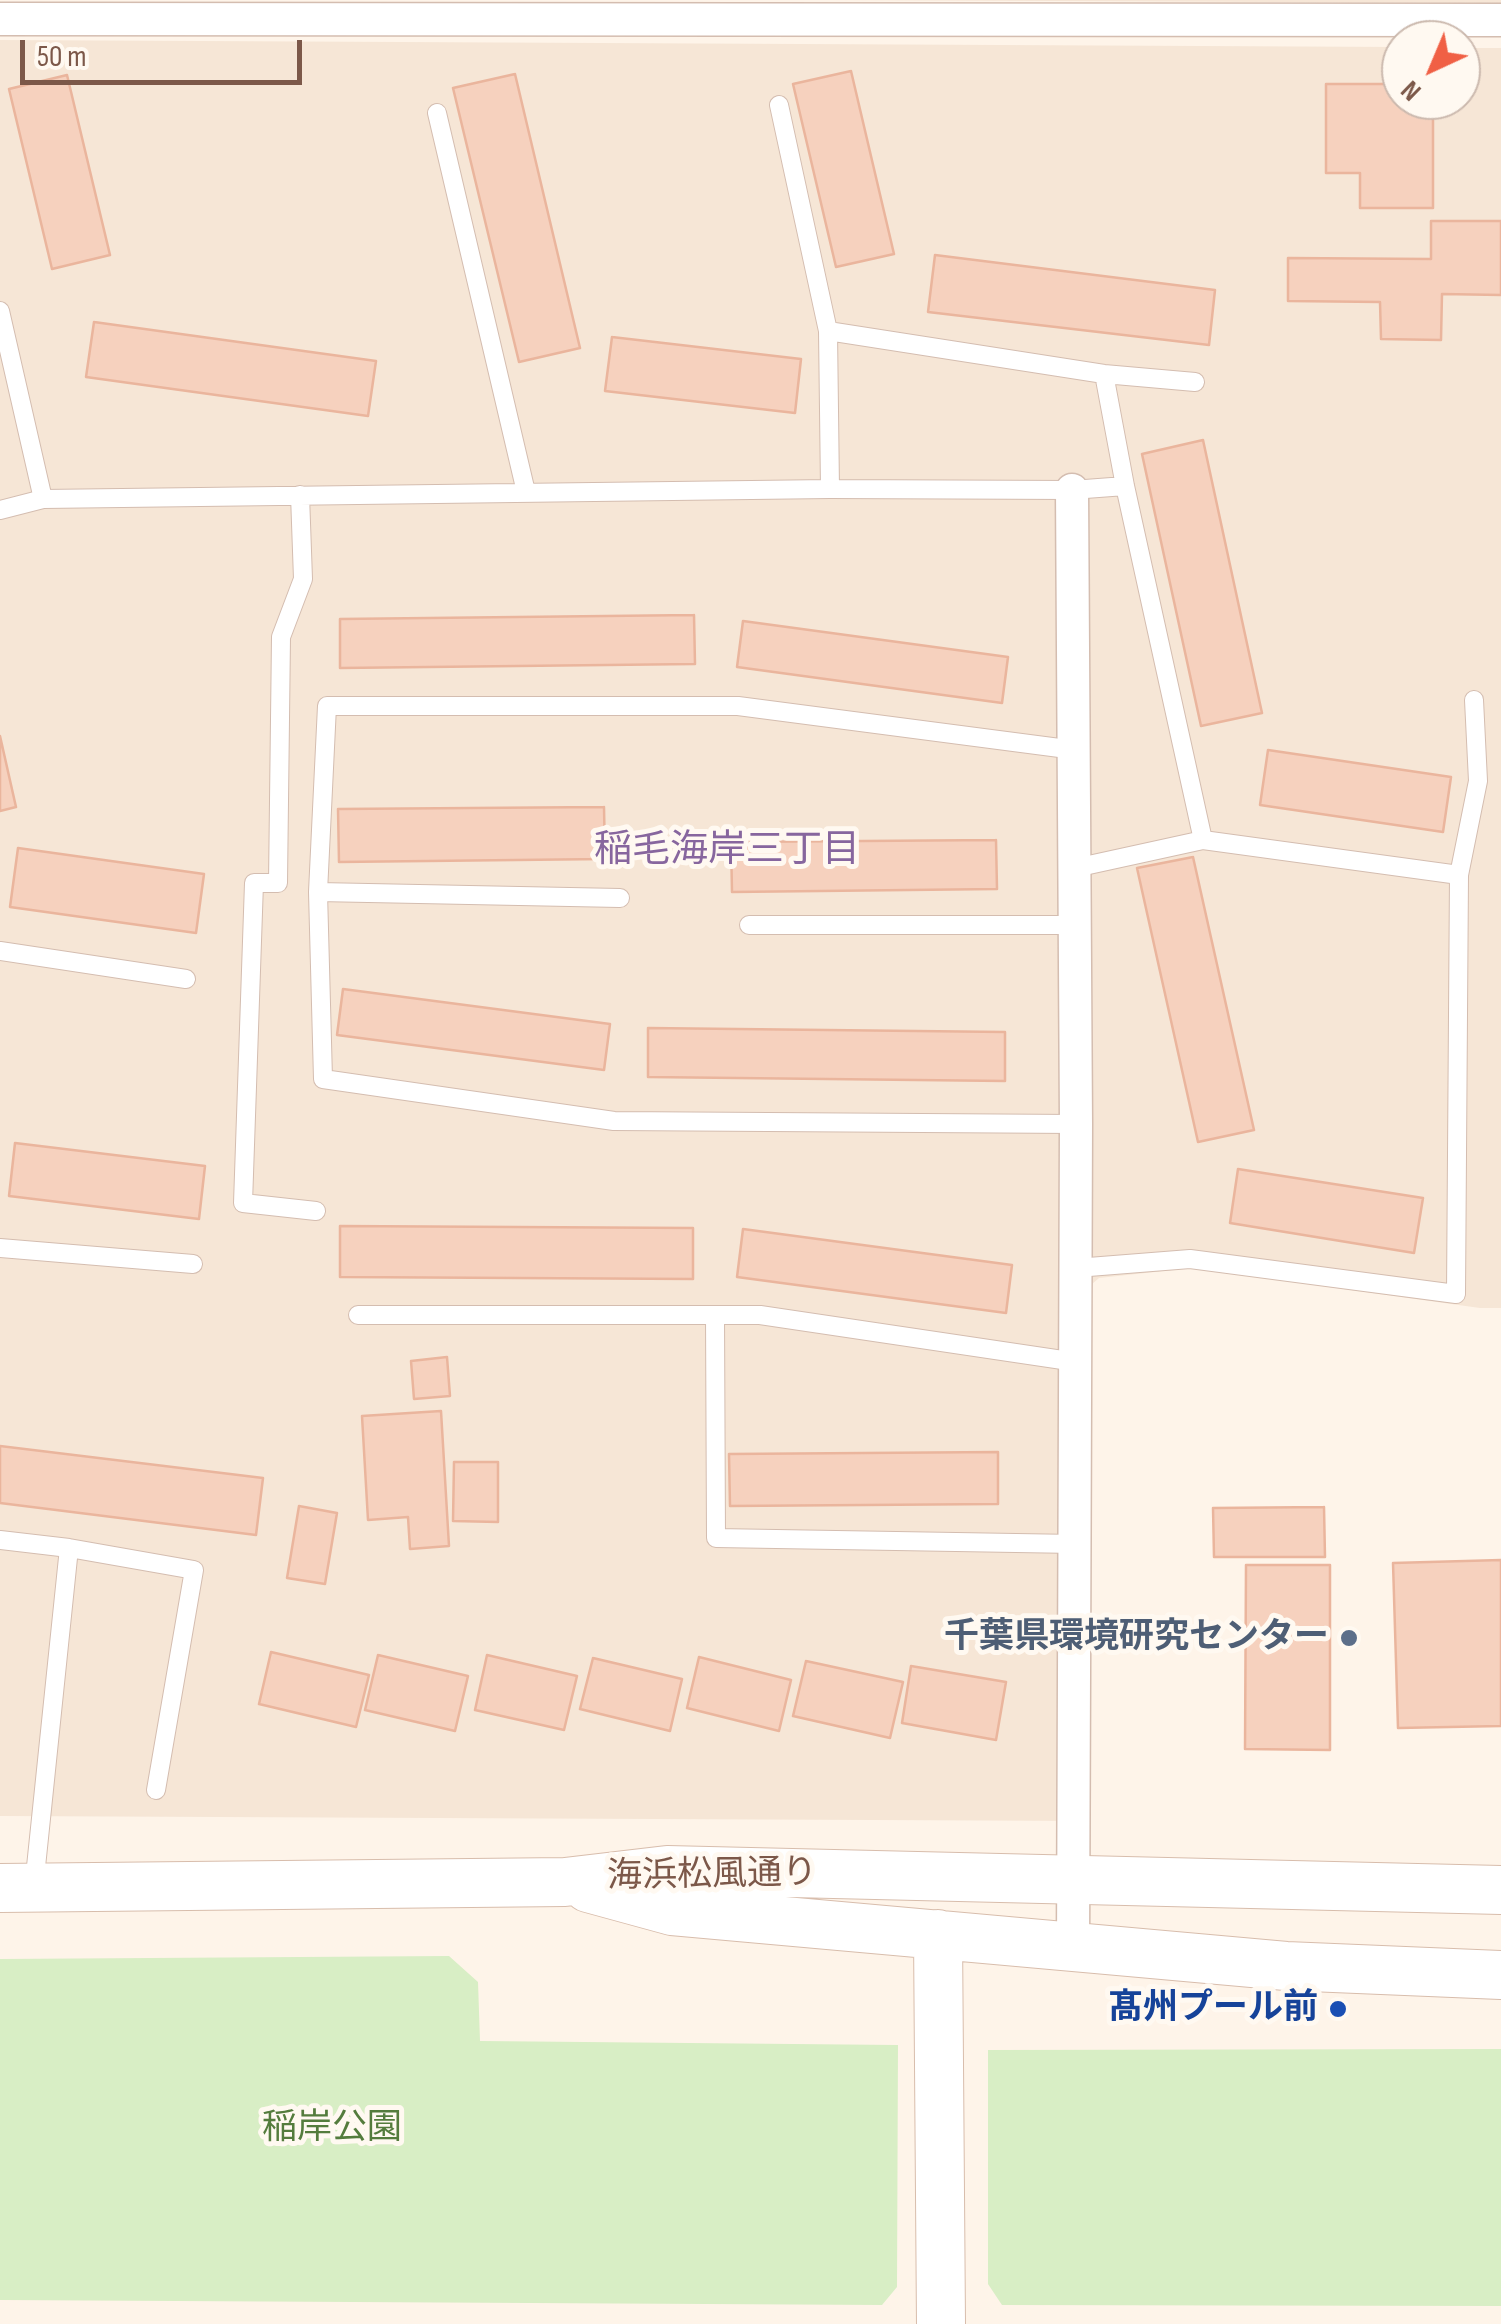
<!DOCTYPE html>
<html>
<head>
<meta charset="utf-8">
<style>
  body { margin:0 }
  #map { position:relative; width:1501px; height:2324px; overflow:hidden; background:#fef4e9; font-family:"Sofia Sans Condensed",sans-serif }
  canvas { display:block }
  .north { position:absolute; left:1381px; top:20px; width:100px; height:100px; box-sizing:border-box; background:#fff9f1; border:2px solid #cbb9ae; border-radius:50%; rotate:224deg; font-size:28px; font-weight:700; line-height:40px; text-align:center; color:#7c5849 }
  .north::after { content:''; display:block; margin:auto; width:35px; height:45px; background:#f06045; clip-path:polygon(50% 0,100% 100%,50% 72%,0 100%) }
  .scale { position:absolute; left:20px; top:40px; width:282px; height:45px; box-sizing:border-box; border:5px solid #7c5849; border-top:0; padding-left:12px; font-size:30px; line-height:35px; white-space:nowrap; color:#7c5849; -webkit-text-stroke:8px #fff9f1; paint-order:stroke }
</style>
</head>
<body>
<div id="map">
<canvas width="1501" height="2324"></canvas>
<div class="north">N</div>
<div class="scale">50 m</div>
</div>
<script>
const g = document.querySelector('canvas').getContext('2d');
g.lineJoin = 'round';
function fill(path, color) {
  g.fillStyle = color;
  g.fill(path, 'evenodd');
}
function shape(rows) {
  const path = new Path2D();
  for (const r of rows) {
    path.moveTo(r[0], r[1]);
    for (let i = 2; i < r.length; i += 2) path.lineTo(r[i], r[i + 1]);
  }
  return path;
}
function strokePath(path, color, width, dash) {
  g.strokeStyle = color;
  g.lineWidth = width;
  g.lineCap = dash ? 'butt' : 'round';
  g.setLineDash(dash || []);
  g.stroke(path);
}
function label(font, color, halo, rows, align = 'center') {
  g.font = font + ' "Sofia Sans Condensed","Noto Sans JP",sans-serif';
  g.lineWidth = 10;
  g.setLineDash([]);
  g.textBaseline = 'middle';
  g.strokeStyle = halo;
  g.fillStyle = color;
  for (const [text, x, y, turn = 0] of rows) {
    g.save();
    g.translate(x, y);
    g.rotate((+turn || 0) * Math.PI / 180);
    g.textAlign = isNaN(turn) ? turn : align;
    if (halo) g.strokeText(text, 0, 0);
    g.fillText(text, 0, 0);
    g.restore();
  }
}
const residential = shape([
  [828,0,1501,0,1501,3],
  [0,40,1401,47,1401,100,1461,100,1461,48,1501,48,1501,1308,1480,1308,1192,1268,1099,1278,1091,1285,1091,1821,0,1816]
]);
const green = shape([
  [449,1956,478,1982,480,2041,898,2045,897,2287,882,2305,0,2300,0,1959],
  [1501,2049,1501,2306,1002,2305,988,2284,988,2050]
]);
const building = shape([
  [851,71,894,254,836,267,793,84,851,71],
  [515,74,580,348,519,362,453,88,515,74],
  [67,75,110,255,52,269,9,89,67,75],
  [1326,84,1401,84,1401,100,1433,100,1433,208,1360,208,1360,173,1326,173,1326,84],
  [1431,221,1501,221,1501,295,1442,294,1441,340,1381,339,1380,302,1288,301,1288,258,1431,259,1431,221],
  [935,255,1215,290,1209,345,928,312,935,255],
  [94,322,376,361,368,416,86,377,94,322],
  [612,337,801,359,795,413,605,391,612,337],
  [1203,440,1262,713,1201,726,1142,454,1203,440],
  [694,615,695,664,340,668,340,619,694,615],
  [743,621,1008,657,1002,703,737,667,743,621],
  [0,736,16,807,0,811,0,736],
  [1268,750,1451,777,1443,832,1260,805,1268,750],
  [604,807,605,859,339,862,338,809,604,807],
  [996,840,997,889,732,892,731,842,996,840],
  [18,848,204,874,196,933,10,907,18,848],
  [1193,857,1254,1130,1198,1142,1137,868,1193,857],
  [343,989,610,1024,604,1070,337,1035,343,989],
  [648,1028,1005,1032,1005,1081,648,1077,648,1028],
  [15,1143,205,1166,199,1219,9,1196,15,1143],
  [1238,1169,1423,1198,1414,1253,1230,1223,1238,1169],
  [340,1226,693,1228,693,1279,340,1277,340,1226],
  [743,1229,1012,1265,1006,1313,737,1277,743,1229],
  [447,1357,450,1396,414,1399,411,1361,447,1357],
  [441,1411,449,1546,410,1549,408,1517,368,1520,362,1416,441,1411],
  [0,1446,263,1478,256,1535,0,1503,0,1446],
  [998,1452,998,1504,730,1506,729,1454,998,1452],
  [454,1462,498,1462,498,1522,453,1521,454,1462],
  [299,1506,337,1513,325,1584,287,1578,299,1506],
  [1324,1507,1325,1557,1214,1557,1213,1508,1324,1507],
  [1501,1560,1501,1726,1398,1728,1393,1563,1501,1560],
  [1246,1565,1330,1565,1330,1750,1245,1749,1246,1565],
  [271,1652,369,1675,356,1727,259,1704,271,1652],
  [378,1655,468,1676,455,1731,365,1710,378,1655],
  [487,1655,577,1676,564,1730,475,1710,487,1655],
  [699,1657,791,1680,779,1731,687,1708,699,1657],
  [593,1658,682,1679,670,1731,580,1709,593,1658],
  [806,1661,903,1682,890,1738,793,1716,806,1661],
  [911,1666,1006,1682,996,1740,902,1723,911,1666]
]);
const lane = shape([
  [779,105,828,331,830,489],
  [437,113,526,492],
  [0,311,43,499],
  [828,331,1104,374,1195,382],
  [1104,374,1125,486,1203,840],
  [300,495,303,579,281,637,278,883,254,883,243,1203,316,1211],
  [0,510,43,499,830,489,1072,490,1125,486],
  [1075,750,738,706,327,706,318,892,323,1079,614,1121,1076,1124],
  [1075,868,1203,840,1459,875],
  [318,892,620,898],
  [749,925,1076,925],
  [0,951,186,979],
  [0,1248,193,1264],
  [1076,1268,1190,1259,1456,1294,1459,875,1478,781,1474,700],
  [358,1315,760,1315,1076,1362],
  [715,1315,716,1538,1076,1544],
  [0,1540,69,1548,194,1570,156,1790],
  [34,1886,69,1548]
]);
const street = shape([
  [0,19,1501,20],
  [1072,490,1076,1124,1073,1947]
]);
const secondary = shape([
  [0,1888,565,1882,667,1870,1501,1890],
  [588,1888,672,1911,1286,1966,1501,1975],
  [938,1934,941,2324]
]);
const markers = [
  [1349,1638,10,"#5c6f8a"],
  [1338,2009,10,"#1a4fb4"]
];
const serviceNames = [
  ["千葉県環境研究センター",1329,1638]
];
const streetNames = [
  ["海浜松風通り",712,1876,-1]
];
const transitNames = [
  ["髙州プール前",1318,2009]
];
const parkNames = [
  ["稲岸公園",332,2129]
];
const neighbourhoodNames = [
  ["稲毛海岸三丁目",727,851]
];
fill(residential, '#f6e6d6');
fill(green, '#d8eec5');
fill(building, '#f6d1be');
strokePath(building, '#eab59d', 2.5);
strokePath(lane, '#d4bdb0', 20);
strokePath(street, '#d4bdb0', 35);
strokePath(secondary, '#d8bdac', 50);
strokePath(lane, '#fff', 18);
strokePath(street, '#fff', 32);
strokePath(secondary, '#fff', 48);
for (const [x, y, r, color] of markers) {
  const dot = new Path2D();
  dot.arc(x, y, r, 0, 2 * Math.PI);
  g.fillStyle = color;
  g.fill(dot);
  strokePath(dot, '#fff9f1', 4);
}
label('bold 35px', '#4e5e75', '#fff9f1', serviceNames, 'right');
label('35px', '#7c5849', '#fff9f1', streetNames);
label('bold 35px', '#164399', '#fff9f1', transitNames, 'right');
label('35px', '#547c3d', '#fff9f1', parkNames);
label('38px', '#87669e', '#fff9f1', neighbourhoodNames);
</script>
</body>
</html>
